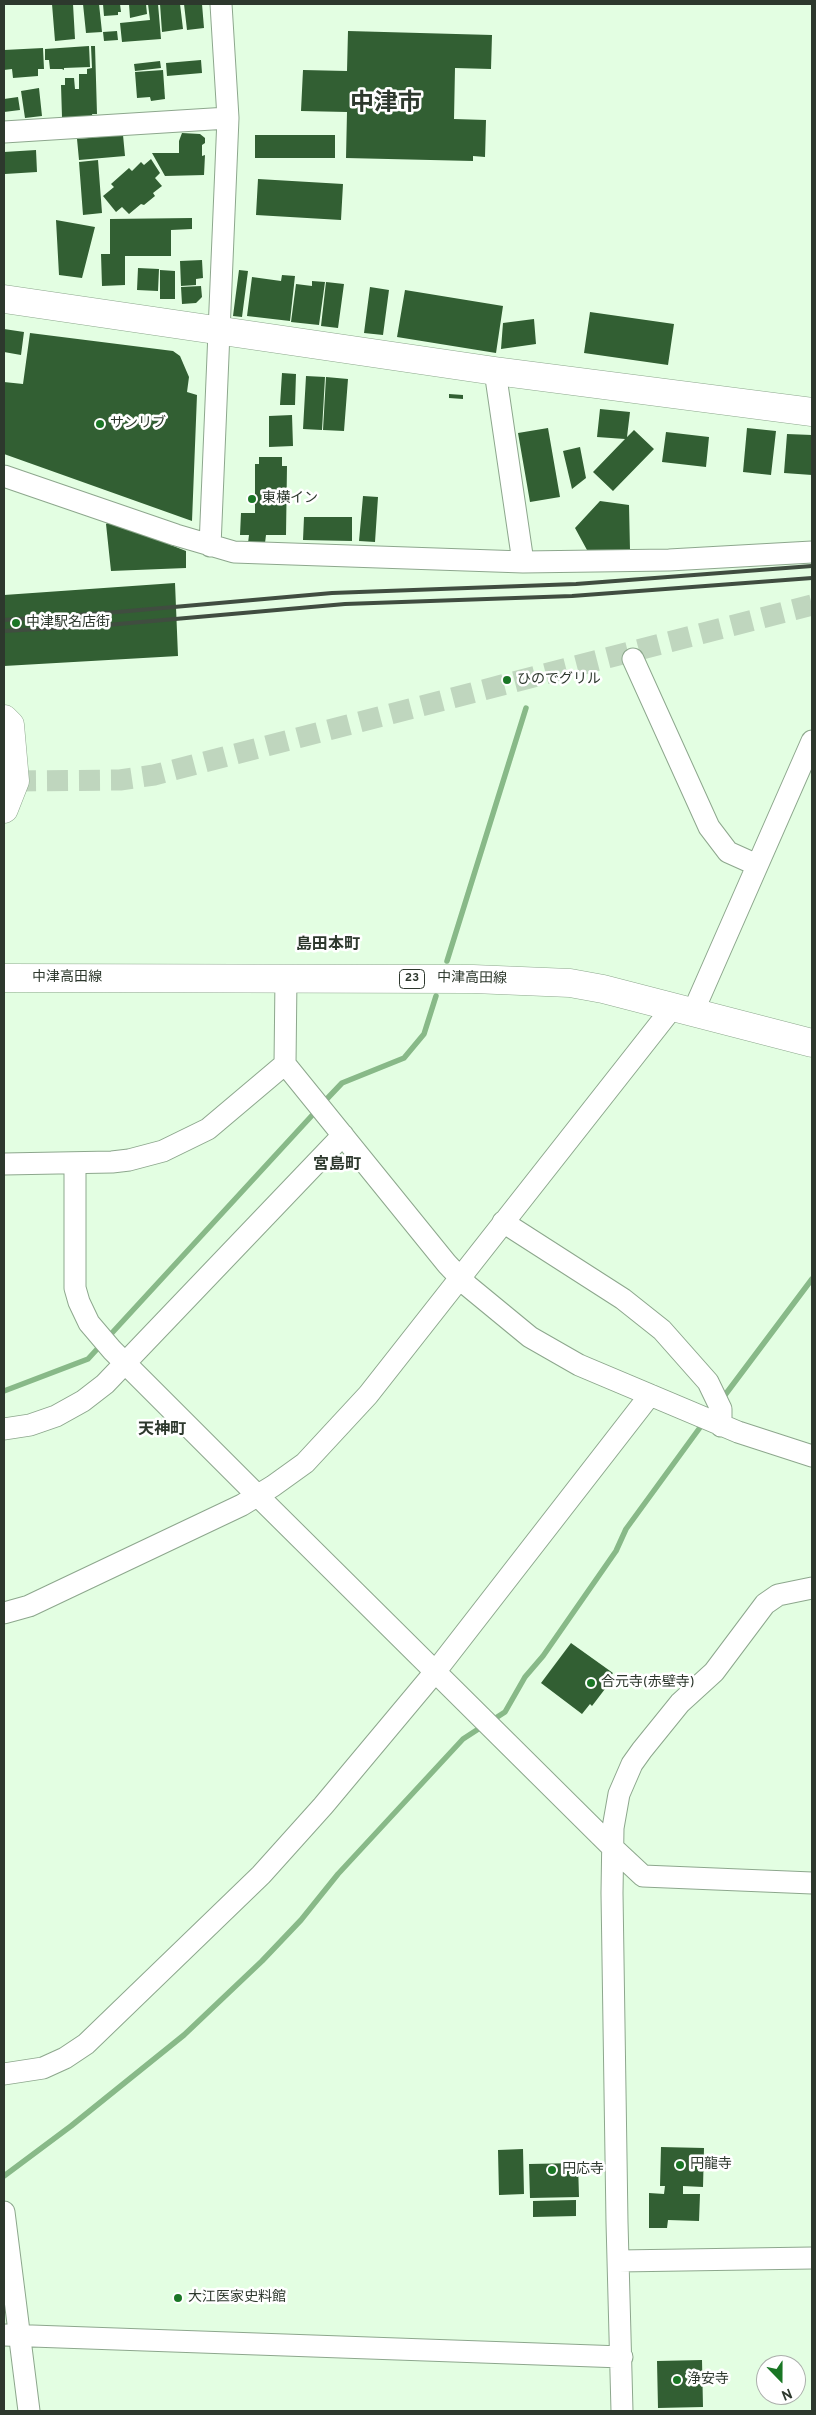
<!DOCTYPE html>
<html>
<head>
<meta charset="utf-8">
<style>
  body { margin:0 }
  #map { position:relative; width:816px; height:2415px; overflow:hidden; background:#e3fee2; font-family:Overpass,sans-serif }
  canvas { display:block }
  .frame { position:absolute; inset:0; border:5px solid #2d382d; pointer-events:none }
  .north { position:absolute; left:756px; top:2355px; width:50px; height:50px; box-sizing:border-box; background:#fff; border:1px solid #abafab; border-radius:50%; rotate:158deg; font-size:14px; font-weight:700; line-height:20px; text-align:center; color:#2d382d }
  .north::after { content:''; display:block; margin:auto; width:18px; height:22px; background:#1a7625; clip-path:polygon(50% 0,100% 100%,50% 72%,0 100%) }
</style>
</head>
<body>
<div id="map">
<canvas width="816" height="2415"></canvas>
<div class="frame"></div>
<div class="north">N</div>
</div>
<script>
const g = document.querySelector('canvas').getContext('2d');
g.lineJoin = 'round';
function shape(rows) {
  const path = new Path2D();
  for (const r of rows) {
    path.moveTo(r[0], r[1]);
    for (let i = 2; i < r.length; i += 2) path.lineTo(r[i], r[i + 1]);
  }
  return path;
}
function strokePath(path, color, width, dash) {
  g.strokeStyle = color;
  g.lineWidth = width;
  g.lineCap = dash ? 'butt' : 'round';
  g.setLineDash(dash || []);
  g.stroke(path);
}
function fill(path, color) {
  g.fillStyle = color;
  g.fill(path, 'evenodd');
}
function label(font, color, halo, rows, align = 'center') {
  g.font = font + ' Overpass,"Noto Sans JP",sans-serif';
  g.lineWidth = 5;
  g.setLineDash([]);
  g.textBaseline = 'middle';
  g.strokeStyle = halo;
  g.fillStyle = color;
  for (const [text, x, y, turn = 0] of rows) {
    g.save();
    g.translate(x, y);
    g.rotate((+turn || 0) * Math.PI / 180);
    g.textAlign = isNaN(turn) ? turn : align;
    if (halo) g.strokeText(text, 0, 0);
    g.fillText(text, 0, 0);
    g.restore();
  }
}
const stream = shape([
  [447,961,526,708],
  [323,1103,342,1083,404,1058,424,1034,436,996],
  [4,1391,88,1359,317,1110],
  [722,1399,812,1279],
  [491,1721,505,1712,525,1677,543,1656,616,1551,626,1529,704,1422],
  [4,2176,71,2126,184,2035,262,1961,301,1920,338,1874,463,1739,483,1726]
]);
const building = shape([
  [52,4,73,4,75,39,55,41],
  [83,4,99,4,102,32,86,33],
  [103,4,120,4,121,12,118,12,118,15,104,16],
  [129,4,146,4,147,14,130,18],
  [148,4,158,4,161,39,122,42,120,23,150,20],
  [160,4,180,4,183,29,162,32],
  [184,4,202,4,204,28,187,30],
  [117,31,118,40,104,41,103,32],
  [348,31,492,35,491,69,455,68,454,119,486,120,485,157,473,156,473,161,346,158,347,112,301,111,303,70,347,71],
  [89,46,90,67,64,68,64,70,62,69,50,69,49,60,45,60,45,49],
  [91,46,95,46,97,114,92,114,93,117,62,117,61,85,65,85,65,78,74,78,75,89,79,89,79,74,87,74,87,69,92,68],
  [43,48,44,69,38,69,38,76,13,78,12,69,4,70,4,50],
  [201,60,202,73,167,76,166,63],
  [160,61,161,68,135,71,134,64],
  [163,70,165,99,151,101,150,97,137,98,135,72],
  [39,88,42,116,25,118,21,91],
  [18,97,20,110,4,112,4,99],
  [182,133,200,134,205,138,205,143,202,145,202,156,205,155,204,175,165,176,152,153,179,153,179,141],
  [123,135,125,156,79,160,77,139],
  [255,135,335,135,335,158,255,158],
  [36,150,37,172,5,174,4,152],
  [151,159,160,173,155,178,162,186,153,193,155,196,144,205,141,204,129,214,122,207,116,212,103,196,114,187,111,184,129,168,132,171,141,162,144,165],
  [98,160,102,213,83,215,79,162],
  [258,179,343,184,341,220,256,215],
  [192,218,192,229,171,230,171,256,125,256,125,285,102,286,101,254,110,254,110,219],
  [56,220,95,227,82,278,59,275],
  [202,260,203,278,196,279,196,285,181,286,180,261],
  [138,268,159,269,158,291,137,290],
  [160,270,175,271,175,299,160,299],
  [239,270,248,271,242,317,233,316],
  [282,275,295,276,290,321,247,316,252,277,281,281],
  [312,281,325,282,319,325,291,322,296,284,312,286],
  [326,282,344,284,338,328,321,326],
  [201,286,202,297,196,303,182,304,181,287],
  [370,287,389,290,383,335,364,333],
  [405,290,503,306,496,353,397,337],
  [590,312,674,324,668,365,584,353],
  [534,319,536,344,501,349,503,323],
  [4,329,24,332,21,355,4,352],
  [30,333,173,351,180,356,189,377,187,392,197,395,192,521,4,454,4,382,23,384],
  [282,373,296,374,295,405,280,405],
  [306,376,325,377,322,430,303,429],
  [326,377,348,379,344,431,323,430],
  [449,394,463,395,463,399,449,398],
  [600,409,630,412,627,437,634,430,654,449,613,491,593,472,625,439,597,437],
  [292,415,293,446,269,447,269,416],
  [548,428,560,497,530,502,518,433],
  [747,428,776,431,771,475,743,472],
  [666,432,709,437,706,467,662,462],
  [787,434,812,435,812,475,784,473],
  [580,447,586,478,572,489,563,451],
  [259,457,282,457,282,466,287,466,286,535,266,535,265,543,248,543,249,535,240,535,241,513,255,513,255,464,259,464],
  [363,496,378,497,375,542,359,541],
  [600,501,629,505,630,550,587,550,575,528],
  [304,517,352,517,352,541,303,540],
  [110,521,186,551,186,568,111,571,106,524],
  [175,583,178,656,4,666,4,595],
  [571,1643,613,1673,605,1683,608,1685,592,1706,590,1704,582,1714,541,1683],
  [661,2147,704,2148,703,2187,683,2186,683,2194,700,2194,699,2221,668,2220,667,2228,649,2228,649,2193,664,2194,665,2186,660,2186],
  [523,2149,524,2194,499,2195,498,2150],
  [578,2163,579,2197,530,2198,529,2164],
  [576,2200,576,2216,533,2217,533,2201],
  [702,2360,703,2407,658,2408,657,2361]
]);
const streetTunnel = shape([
  [15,781,120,780,154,775,812,605]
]);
const street = shape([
  [4,132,228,118],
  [495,371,523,562],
  [4,476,176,535,234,552,523,562,669,560,812,552],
  [210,546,228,118,221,4],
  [633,659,709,827,728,852,757,865],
  [286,978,285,1064,447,1264,468,1286,530,1337,579,1365,738,1432,812,1456],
  [693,1012,812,741],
  [75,1163,75,1288,79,1302,89,1323,112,1350,258,1496,613,1848,643,1876,812,1883],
  [4,1164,112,1162,129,1160,163,1151,208,1129,285,1064],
  [503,1222,623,1299,662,1330,708,1382,721,1409,721,1426],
  [4,1429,30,1425,56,1416,83,1401,105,1384,343,1135],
  [4,1613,29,1606,242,1505,273,1486,305,1463,368,1395,673,1007],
  [4,2074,43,2068,65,2058,86,2044,261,1875,323,1806,435,1672,650,1395],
  [4,2212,29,2411],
  [619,2261,812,2258],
  [4,2335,622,2357],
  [622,2411,617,2222,612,1893,613,1828,619,1794,632,1764,642,1750,680,1703,714,1672,765,1604,778,1595,812,1588]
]);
const secondary = shape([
  [4,299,495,371,812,412],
  [4,719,10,725,15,781,4,809]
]);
const primary = shape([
  [4,978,473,979,570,983,603,989,812,1043]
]);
const rail = shape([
  [4,620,106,613,332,593,576,584,812,566],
  [4,631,107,625,345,604,572,596,812,578]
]);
const markers = [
  [100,424,5,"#1a7625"],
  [252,499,5,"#1a7625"],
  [16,623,5,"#1a7625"],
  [507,680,5,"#1a7625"],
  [591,1683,5,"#1a7625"],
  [680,2165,5,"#1a7625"],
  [552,2170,5,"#1a7625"],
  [178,2298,5,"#1a7625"],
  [677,2380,5,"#1a7625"]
];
const shields = [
  [412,979,25]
];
const shieldNames = [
  ["23",412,979]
];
const poiNames = [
  ["サンリブ",110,424],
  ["東横イン",262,499],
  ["中津駅名店街",26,623],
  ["ひのでグリル",517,680],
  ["合元寺(赤壁寺)",601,1683],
  ["円龍寺",690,2165],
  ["円応寺",562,2170],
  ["大江医家史料館",188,2298],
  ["浄安寺",687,2380]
];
const streetNames = [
  ["中津高田線",67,978],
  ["中津高田線",472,979,1]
];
const quarterNames = [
  ["島田本町",328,946],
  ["宮島町",337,1166],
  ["天神町",162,1431]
];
const townNames = [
  ["中津市",386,105]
];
strokePath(stream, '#88b988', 5.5);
fill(building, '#325f33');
strokePath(streetTunnel, '#bfd6be', 21, [21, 11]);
strokePath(street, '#8da78d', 23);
strokePath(secondary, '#8da78d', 29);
strokePath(primary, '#8da78d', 29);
strokePath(street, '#fff', 21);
strokePath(secondary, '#fff', 28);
strokePath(primary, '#fff', 28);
strokePath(rail, '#404d40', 4);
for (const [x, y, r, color] of markers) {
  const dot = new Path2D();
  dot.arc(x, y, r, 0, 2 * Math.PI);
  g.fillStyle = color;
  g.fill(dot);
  strokePath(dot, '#fff', 2);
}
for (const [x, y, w] of shields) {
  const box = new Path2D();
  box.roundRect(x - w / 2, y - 9.5, w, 19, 4);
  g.fillStyle = '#fff';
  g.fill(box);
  strokePath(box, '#2d382d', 1);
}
label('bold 12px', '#2d382d', null, shieldNames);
label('14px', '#2d382d', '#fff', poiNames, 'left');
label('14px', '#2d382d', '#fff', streetNames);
label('bold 16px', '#2d382d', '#fff', quarterNames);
label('bold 24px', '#2d382d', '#fff', townNames);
</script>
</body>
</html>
